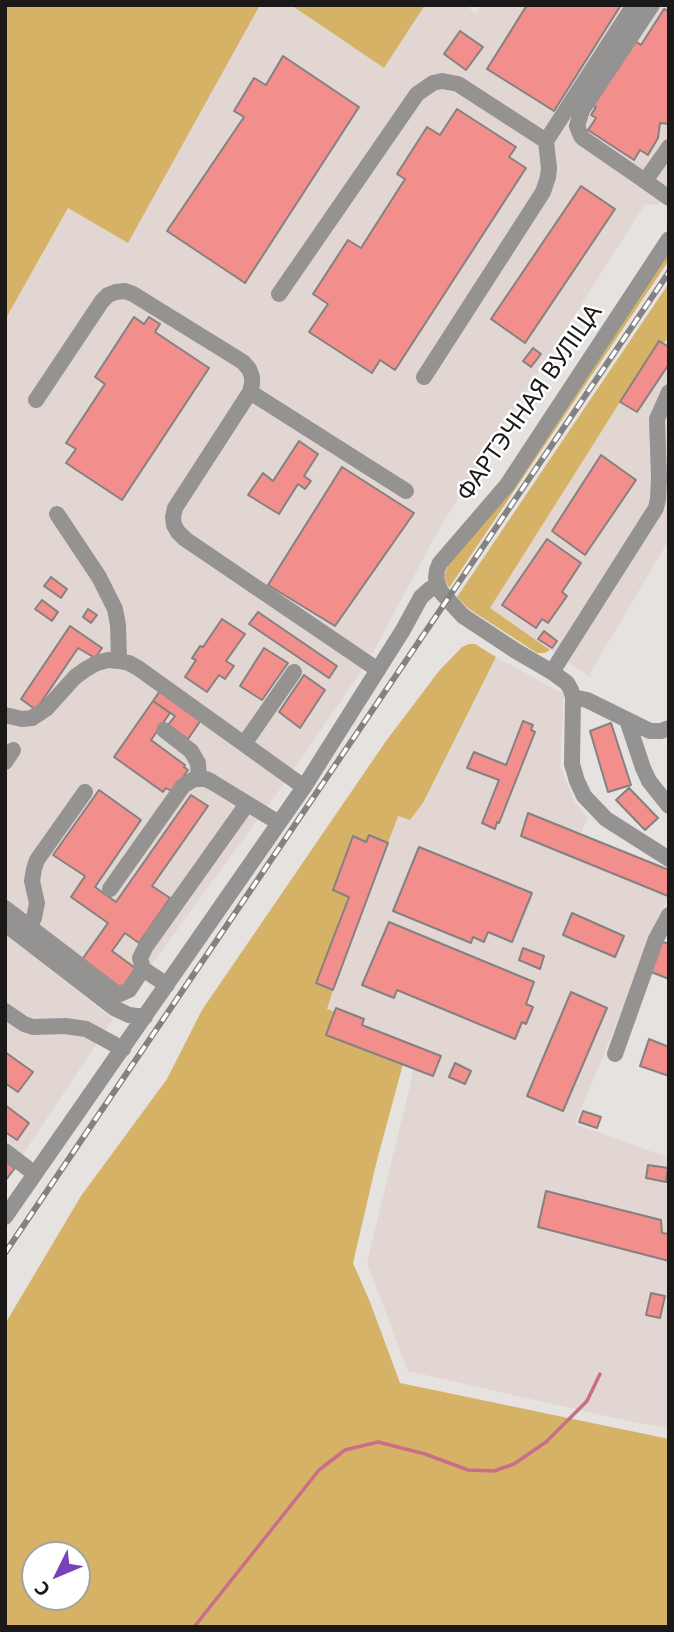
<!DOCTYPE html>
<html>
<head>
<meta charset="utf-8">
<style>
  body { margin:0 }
  #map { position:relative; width:674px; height:1632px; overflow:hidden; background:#e5e2e0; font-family:"Noto Sans",sans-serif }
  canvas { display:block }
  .frame { position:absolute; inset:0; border:7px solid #1a1918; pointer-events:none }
  .north { position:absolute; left:21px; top:1541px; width:70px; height:70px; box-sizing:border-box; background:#fff; border:2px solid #a3a3a3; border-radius:50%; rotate:227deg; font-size:19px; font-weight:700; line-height:28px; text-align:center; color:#1a1918 }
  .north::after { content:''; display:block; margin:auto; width:24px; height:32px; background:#7743ba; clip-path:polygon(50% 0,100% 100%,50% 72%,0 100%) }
</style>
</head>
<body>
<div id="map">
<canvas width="674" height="1632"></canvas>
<div class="frame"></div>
<div class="north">С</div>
</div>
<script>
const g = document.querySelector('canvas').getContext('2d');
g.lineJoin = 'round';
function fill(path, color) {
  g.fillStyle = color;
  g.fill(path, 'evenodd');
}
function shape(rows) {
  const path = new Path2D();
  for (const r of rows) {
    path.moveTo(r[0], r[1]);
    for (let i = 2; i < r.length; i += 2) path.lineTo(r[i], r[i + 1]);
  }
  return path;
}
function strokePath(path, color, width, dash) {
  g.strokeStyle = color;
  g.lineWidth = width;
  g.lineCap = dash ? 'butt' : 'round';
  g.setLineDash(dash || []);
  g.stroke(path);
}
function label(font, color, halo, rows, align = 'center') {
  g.font = font + ' "Noto Sans",sans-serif';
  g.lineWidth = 5;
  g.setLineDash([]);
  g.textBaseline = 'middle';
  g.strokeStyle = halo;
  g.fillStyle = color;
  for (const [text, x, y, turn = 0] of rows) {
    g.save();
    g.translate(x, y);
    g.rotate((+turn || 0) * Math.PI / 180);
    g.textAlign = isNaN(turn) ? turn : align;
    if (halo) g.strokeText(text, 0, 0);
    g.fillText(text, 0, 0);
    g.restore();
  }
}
const built = shape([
  [260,5,291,5,384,68,425,5,465,5,476,13,482,5,669,5,669,188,657,205,645,204,439,529,376,647,355,680,285,782,122,1005,5,915,5,320,68,208,128,243],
  [669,336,669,540,591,671,590,677,489,608,620,402],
  [496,657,564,694,560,766,574,801,588,818,580,834,669,870,669,895,575,1124,669,1158,669,1428,632,1422,408,1371,367,1263,414,1069,326,1035,334,1012,327,1010,316,983,349,897,333,890,353,836,369,835,398,815,410,819,423,803],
  [5,934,113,1019,5,1181]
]);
const green = shape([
  [5,5,260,5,128,243,68,208,5,320],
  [291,5,425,5,384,68],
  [669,249,669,260,449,588,444,576,450,561],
  [669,283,669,336,620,402,490,608,550,650,545,653,537,653,469,609,457,597],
  [469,644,475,644,496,657,423,803,410,820,398,816,388,843,369,836,366,842,353,837,333,890,349,897,316,983,333,990,327,1009,335,1012,403,1064,376,1164,353,1263,370,1302,400,1383,669,1439,669,1627,5,1627,5,1324,81,1196,167,1079,202,1010,386,741,439,671,462,647],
  [35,1555,77,1555,77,1597,35,1597]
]);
const stream = shape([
  [194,1627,319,1470,345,1450,378,1442,425,1454,468,1470,494,1471,514,1464,546,1442,587,1401,600,1374]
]);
const building = shape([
  [527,5,621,5,554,111,487,69,527,5],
  [664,9,668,11,669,9,669,124,660,123,658,138,648,155,640,150,634,160,588,130,596,118,591,115,596,107,592,105,634,40,641,45,664,9],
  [460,31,483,47,466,70,444,54,460,31],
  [283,56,359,107,245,283,167,231,244,117,234,111,254,78,266,85,283,56],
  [457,109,516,147,509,157,526,168,395,370,380,360,372,373,309,332,328,304,313,294,348,240,361,248,405,179,397,174,427,127,440,135,457,109],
  [581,186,615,209,525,343,491,319,581,186],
  [134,317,144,324,149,317,160,324,155,332,209,368,122,500,66,463,76,449,66,443,105,384,95,377,134,317],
  [659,341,669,347,669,364,637,412,620,402,659,341],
  [533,348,541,354,531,367,523,361,533,348],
  [299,441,318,454,304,476,311,481,305,489,298,484,279,514,248,495,263,473,273,481,299,441],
  [601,455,636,480,585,555,552,531,601,455],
  [342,467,414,513,335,626,268,585,342,467],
  [547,539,581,563,562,592,567,596,548,623,542,619,536,628,502,605,547,539],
  [51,577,67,589,61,598,44,586,51,577],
  [42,600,58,612,52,621,35,609,42,600],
  [88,609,97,615,91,623,83,617,88,609],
  [258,612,337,666,329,678,249,624,258,612],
  [222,619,245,634,226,661,234,666,225,679,219,675,207,692,185,677,196,660,192,658,200,646,203,647,222,619],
  [70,626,102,648,95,658,78,648,36,710,21,699,70,626],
  [544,631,557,641,552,648,538,639,544,631],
  [264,648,288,663,262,700,240,686,264,648],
  [304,675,325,690,300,728,279,712,304,675],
  [160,691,201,720,188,739,168,725,175,716,153,701,160,691],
  [153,701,170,713,151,740,185,765,184,767,188,770,173,792,166,788,163,792,114,757,153,701],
  [523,721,533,725,531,730,535,732,499,823,497,822,495,829,482,823,499,780,467,768,474,752,506,765,523,721],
  [611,723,631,785,608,792,590,731,611,723],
  [629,788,658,818,645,830,616,800,629,788],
  [99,790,141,820,95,887,116,902,191,795,208,806,152,886,170,898,139,943,125,933,112,951,138,970,124,991,81,961,108,923,71,897,85,876,53,855,99,790],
  [528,813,669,870,668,896,521,836,528,813],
  [369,835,388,843,333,990,316,983,349,897,333,890,353,836,366,842,369,835],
  [419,847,532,893,512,942,488,932,484,942,473,937,471,943,393,911,419,847],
  [572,913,624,936,615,957,563,935,572,913],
  [389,922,534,982,526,1004,533,1007,526,1024,522,1022,515,1039,397,990,394,998,362,985,389,922],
  [657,940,669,944,669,979,646,970,657,940],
  [523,948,544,956,540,969,519,960,523,948],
  [571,992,607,1008,563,1111,527,1096,571,992],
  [336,1008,364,1019,362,1025,441,1056,433,1076,326,1035,336,1008],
  [649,1039,669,1047,669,1076,640,1066,649,1039],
  [5,1052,33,1072,18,1092,5,1083,5,1052],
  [455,1063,471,1071,465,1084,449,1077,455,1063],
  [5,1105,29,1123,17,1140,5,1132,5,1105],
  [583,1111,601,1117,597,1128,579,1122,583,1111],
  [5,1161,15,1168,5,1181,5,1161],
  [648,1165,668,1168,666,1182,646,1178,648,1165],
  [546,1191,661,1220,662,1233,669,1234,669,1261,538,1227,546,1191],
  [651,1293,665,1296,660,1318,646,1315,651,1293]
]);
const minor = shape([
  [669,147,645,181,669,198],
  [645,181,584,139,581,136,577,126,582,110,652,5],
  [669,239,507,485,440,563,437,570,436,578,441,592,463,616,516,651,552,672,567,683,571,690,573,697,572,764,577,781,584,796,606,819,669,859],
  [279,294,417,94,433,83,442,81,458,84,546,141,634,5],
  [424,377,543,192,548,177,549,168,546,141],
  [250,392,406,491],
  [36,400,102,301,108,295,116,292,125,291,133,294,243,362,249,369,252,377,252,384,250,392,175,508,173,517,174,525,178,532,185,539,378,670],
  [57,514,99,577,115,609,118,625,119,661],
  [552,672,656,508,658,499,659,478,657,419,669,392],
  [573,697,587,700,650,731,661,731,669,728],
  [5,715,22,719,32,718,47,708,75,677,86,669,97,663,108,660,119,661,129,663,138,668,304,787],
  [627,720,643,768,649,781,669,806],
  [164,730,191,751,198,763,199,778],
  [244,744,294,672],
  [5,762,13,750],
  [110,889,183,786,194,779,206,779,212,782,279,823],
  [5,908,115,992,120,994,129,990,143,969,167,985],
  [5,924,114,1008,129,1015,145,1017],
  [29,926,34,918,37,903,32,881,34,869,37,860,85,792],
  [143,969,140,958,146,946,247,804],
  [5,1011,24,1024,33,1027,65,1026,86,1029,123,1049],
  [615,1054,656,939,669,915],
  [5,1151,35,1174],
  [5,1217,304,787,403,630,421,597,430,589,438,585]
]);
const rail = shape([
  [5,1253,669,272]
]);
const streetNames = [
  ["ФАРТЭЧНАЯ ВУЛІЦА",530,403,-55]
];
fill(built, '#e2d6d2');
fill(green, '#d6b267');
strokePath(stream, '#ca6d89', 3.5);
fill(building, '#f28e8b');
strokePath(building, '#848180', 2);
strokePath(minor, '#949392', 16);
strokePath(rail, '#848280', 6);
strokePath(rail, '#fff', 3.5, [10]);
label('24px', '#1a1918', '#fff', streetNames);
</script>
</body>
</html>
